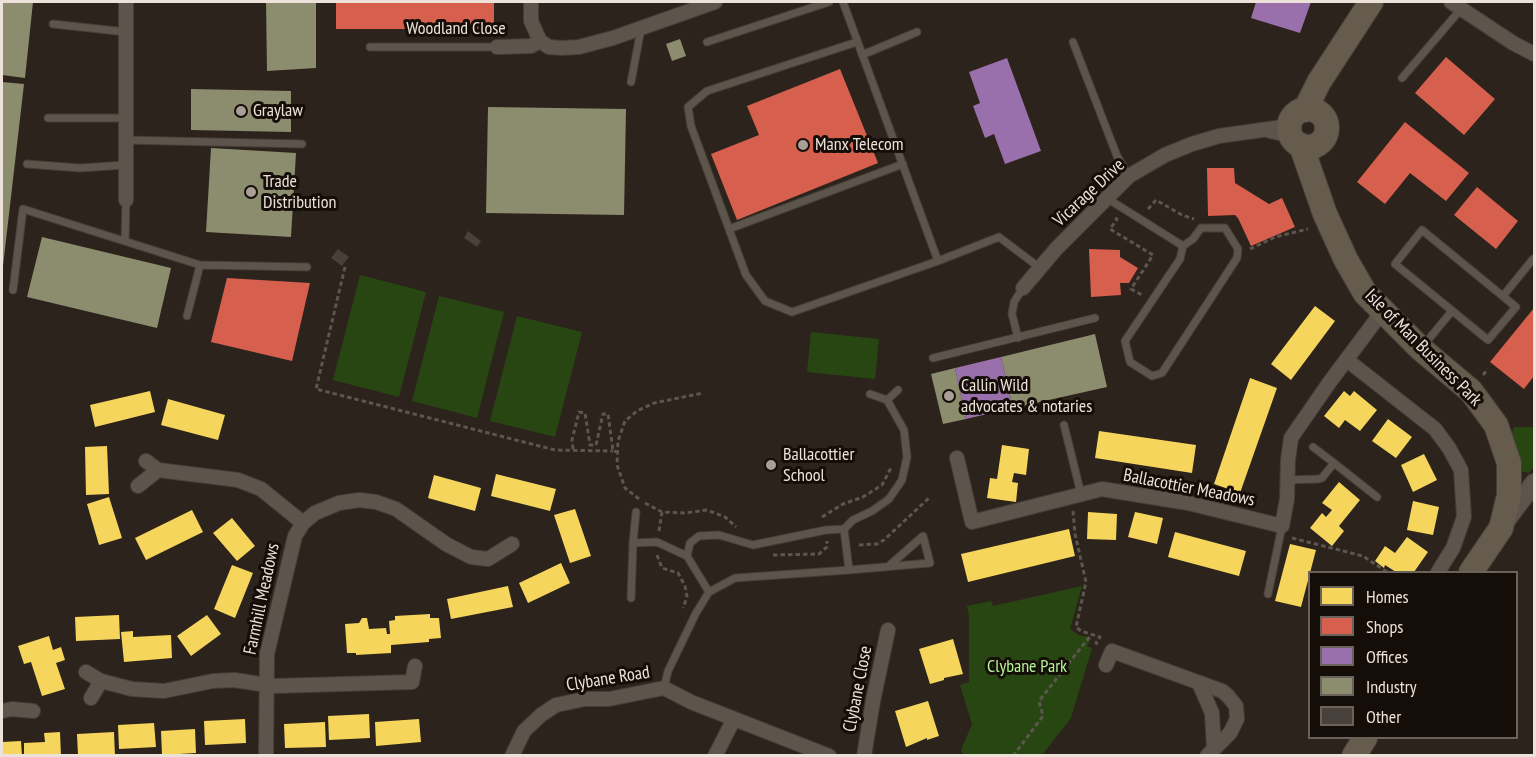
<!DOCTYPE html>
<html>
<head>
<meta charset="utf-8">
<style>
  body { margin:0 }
  #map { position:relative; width:1536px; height:757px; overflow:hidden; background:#2c231c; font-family:"PT Sans Narrow",sans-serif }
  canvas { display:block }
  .frame { position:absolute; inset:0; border:3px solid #ede2da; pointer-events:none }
  .legend { position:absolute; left:1308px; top:571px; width:210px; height:168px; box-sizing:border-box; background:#140d08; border:2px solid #6b625c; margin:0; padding:8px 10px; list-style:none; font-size:18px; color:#ede2da }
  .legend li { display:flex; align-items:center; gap:12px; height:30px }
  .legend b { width:30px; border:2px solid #6b625c }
</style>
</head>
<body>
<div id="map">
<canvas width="1536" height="757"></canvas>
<div class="frame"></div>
<ul class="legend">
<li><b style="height:16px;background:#f6d55c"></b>Homes</li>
<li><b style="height:16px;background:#d6604d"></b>Shops</li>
<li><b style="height:16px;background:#9970ab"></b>Offices</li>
<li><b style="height:16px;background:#8c8c6e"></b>Industry</li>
<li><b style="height:16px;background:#48413b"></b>Other</li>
</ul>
</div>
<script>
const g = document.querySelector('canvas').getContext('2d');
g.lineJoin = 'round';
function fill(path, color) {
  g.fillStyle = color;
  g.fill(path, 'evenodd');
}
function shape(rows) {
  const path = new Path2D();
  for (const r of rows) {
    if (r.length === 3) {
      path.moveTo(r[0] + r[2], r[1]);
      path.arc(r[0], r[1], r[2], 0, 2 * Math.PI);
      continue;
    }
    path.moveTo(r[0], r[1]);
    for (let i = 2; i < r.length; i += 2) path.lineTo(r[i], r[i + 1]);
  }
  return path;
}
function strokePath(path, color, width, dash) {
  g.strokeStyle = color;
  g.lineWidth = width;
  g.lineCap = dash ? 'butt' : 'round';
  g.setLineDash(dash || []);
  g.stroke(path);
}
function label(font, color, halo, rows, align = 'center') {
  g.font = font + ' "PT Sans Narrow",sans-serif';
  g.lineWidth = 6;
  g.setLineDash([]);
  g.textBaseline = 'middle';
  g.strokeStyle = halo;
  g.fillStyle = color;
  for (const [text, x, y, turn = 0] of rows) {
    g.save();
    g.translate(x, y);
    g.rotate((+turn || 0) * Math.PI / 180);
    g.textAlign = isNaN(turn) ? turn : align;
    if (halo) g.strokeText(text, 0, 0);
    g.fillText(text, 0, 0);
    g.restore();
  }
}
const green = shape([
  [360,275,426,292,399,397,333,380],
  [439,296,504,312,477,418,412,401],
  [517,316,582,332,555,437,490,421],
  [811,332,879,339,875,379,807,372],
  [1514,427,1534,427,1534,466,1529,473,1519,471,1510,438],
  [1082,586,1070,629,1079,635,1092,638,1087,646,1092,648,1071,718,1042,755,963,755,961,750,972,724,960,685,969,682,969,616,967,606,991,601,993,606]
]);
const homes = shape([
  [1315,306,1335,321,1291,380,1271,364],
  [1250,378,1277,388,1240,493,1214,484],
  [150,391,155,412,95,427,90,405],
  [1344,391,1350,396,1354,391,1377,410,1360,431,1345,420,1339,428,1324,416],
  [168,399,225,415,218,440,161,425],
  [1388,419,1412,437,1396,458,1372,441],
  [1099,431,1196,445,1192,473,1095,458],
  [1002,445,1029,449,1026,475,1014,473,1012,482,1018,483,1016,502,987,498,990,478,997,479],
  [107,446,109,494,86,495,85,447],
  [1424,454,1437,480,1413,492,1401,465],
  [496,474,556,489,550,511,491,496],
  [434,475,481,488,475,511,428,498],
  [1339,482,1360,500,1339,526,1344,531,1332,546,1310,528,1322,513,1326,517,1332,510,1322,503],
  [109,497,122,538,99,545,87,504],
  [1413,501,1439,507,1433,535,1407,530],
  [575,509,591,556,570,563,554,515],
  [192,510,203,532,146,560,135,538],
  [1088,512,1117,514,1116,540,1087,539],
  [1135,512,1163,518,1157,544,1128,537],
  [232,518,255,546,237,561,213,533],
  [1069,529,1075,556,968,582,961,554],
  [1175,532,1246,551,1239,576,1168,557],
  [1407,537,1428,552,1414,572,1396,572,1385,565,1384,568,1375,561,1385,546,1395,553],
  [1290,544,1316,550,1301,607,1275,601],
  [561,563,570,583,528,603,519,583],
  [232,565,253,573,235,618,214,609],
  [508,586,513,607,451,619,447,599],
  [430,614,430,618,439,618,441,638,429,639,429,642,391,645,391,653,356,655,356,653,347,653,345,624,359,623,362,618,367,618,369,629,386,628,387,634,390,634,389,621,395,620,395,616],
  [119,615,120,639,76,641,75,617],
  [207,615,221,634,191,656,177,636],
  [133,631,133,637,171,635,172,658,124,662,121,632],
  [49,636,53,650,61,647,65,660,56,663,65,689,42,696,31,662,24,664,18,646],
  [953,639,963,674,944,678,944,680,930,684,919,649],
  [928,701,939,736,927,740,927,738,906,747,895,711],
  [369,714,370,738,329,740,328,716],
  [245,719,246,743,205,745,204,721],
  [419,719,421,742,376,746,375,722],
  [325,722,326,747,285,748,284,724],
  [154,723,156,747,119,749,118,725],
  [195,729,196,753,162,755,161,731],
  [60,732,61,756,24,756,24,743,45,742,44,733],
  [114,732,115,756,78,756,77,734],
  [21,741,22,756,2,756,2,742]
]);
const shops = shape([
  [336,2,494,2,494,29,336,29],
  [1446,57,1495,99,1464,135,1415,93],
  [840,69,878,163,737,220,711,154,759,135,747,106],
  [1405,122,1469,173,1446,201,1410,173,1385,204,1357,182],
  [1207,168,1234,168,1235,183,1269,204,1282,198,1295,227,1251,246,1238,218,1235,215,1208,216],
  [1477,187,1518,221,1496,249,1454,215],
  [1089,249,1120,250,1120,257,1138,268,1129,283,1120,283,1121,295,1091,297],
  [227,278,310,283,292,361,211,342],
  [1534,308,1534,376,1524,389,1490,362]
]);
const offices = shape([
  [1256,2,1311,2,1300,33,1251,18],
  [1007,58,1041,151,1005,164,994,134,985,138,973,106,980,103,969,72],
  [1001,357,1013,408,966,419,955,368]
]);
const industry = shape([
  [2,2,33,2,25,78,2,75],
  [266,2,316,2,316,68,267,71],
  [680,39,686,56,672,61,666,44],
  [2,82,24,84,3,266,2,266],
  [191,89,291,91,291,132,191,130],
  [488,107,626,109,624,215,486,213],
  [211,148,296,153,291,237,206,232],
  [42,237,171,268,157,328,27,297],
  [1095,334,1107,387,1013,408,1001,357],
  [955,368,966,419,943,424,931,374]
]);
const building = shape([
  [468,231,481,241,477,247,464,238],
  [338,249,349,257,342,266,331,258]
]);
const path = shape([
  [1148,209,1156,200,1182,215,1194,219],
  [1115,218,1117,219,1110,229,1153,255,1131,289,1142,295],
  [1250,249,1275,237,1308,229],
  [345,267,316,389,555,450,613,451],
  [1483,375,1488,369],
  [573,449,572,440,579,412,585,413,590,445,596,445,603,414,608,414,613,451,618,452],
  [639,499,625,488,617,465,618,441,625,421,637,411,654,403,703,393],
  [645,503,662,512,685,513,707,510,725,517,736,527],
  [1073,511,1075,534,1086,582,1076,627,1081,631,1100,637,1096,643,1098,644],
  [822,517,843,504,863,497,882,485,892,466],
  [659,531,662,512],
  [1292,538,1363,556,1387,572],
  [859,545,877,544,884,540,930,497],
  [657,555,662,568,678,573,685,586,687,597,683,608],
  [773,555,819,554,827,547,827,541],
  [1013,756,1043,716,1039,701,1091,635]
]);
const service = shape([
  [843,2,938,261],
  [53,24,126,32],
  [707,42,829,2],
  [857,42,707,91,688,107,691,126,746,275,765,301,792,312,938,261,999,237,1040,268],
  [1073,42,1117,156,1129,176],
  [370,47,497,47],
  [862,55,917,32],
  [1402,78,1461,9],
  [631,82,641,29],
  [48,118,125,118],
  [125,140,302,144],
  [27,164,80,168,125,165],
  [1105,197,1183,246,1180,259,1125,341,1130,362,1152,376,1162,373,1237,258,1238,249,1225,228,1201,228,1193,239,1183,246],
  [729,229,903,164],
  [1422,230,1516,307,1488,340,1395,264,1422,230],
  [125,241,126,200],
  [13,290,23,209,200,265,307,267],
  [1503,296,1533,259],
  [187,316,200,265],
  [1018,338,1012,314,1014,302,1023,288],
  [1423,346,1452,311],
  [933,358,1095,318],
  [887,400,898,390],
  [1064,425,1081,494],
  [1313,447,1334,463],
  [1287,480,1318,479,1322,478,1334,463,1377,497],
  [844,529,853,520,872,511,889,499,902,480,907,457,904,430,887,400,870,394],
  [633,543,657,542,687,556],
  [687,556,690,543,699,536,719,535,753,545,826,530,844,529,849,570,735,578,709,592],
  [849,570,930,563,923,536,890,565],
  [1268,594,1282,526],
  [631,598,633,543,636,512],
  [664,688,668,671,696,613,709,592,687,556]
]);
const minor = shape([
  [531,2,531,21,540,41,549,47,562,48,579,47,613,38,715,2],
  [1451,2,1513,43,1534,54],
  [497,47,531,46,540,41],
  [1270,131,1292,136],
  [126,200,126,2],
  [1023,288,1056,249,1129,176,1165,155,1192,144,1219,136,1290,126],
  [1347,360,1435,429,1449,448,1461,470,1464,517,1453,548,1438,572],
  [957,458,972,522,1102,489,1188,503,1282,526,1287,499,1288,460,1291,438,1329,383,1382,312],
  [146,461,158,470],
  [138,486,158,470,238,480,261,489,303,523],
  [1106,665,1112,651,1222,691,1228,696,1236,706,1237,719,1230,733,1207,756],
  [86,672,101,681,132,689,164,691,213,681,234,680,274,686,412,682,415,666],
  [1199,683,1212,713,1214,748],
  [91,698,101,681],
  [2,711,12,709,33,711],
  [266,756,267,654,295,536,303,523,315,513,339,503,359,500,376,502,396,509,446,544,471,557,488,559,512,544],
  [512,756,524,731,541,715,556,705,585,699,609,699,664,688,691,702,829,756],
  [715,756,734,719],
  [864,756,873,701,888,630]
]);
const tertiary = shape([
  [1505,522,1534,483]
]);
const trunk = shape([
  [1308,128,19],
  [1305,110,1319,82,1371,2],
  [1301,145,1325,214,1346,260,1365,293,1421,349,1471,391,1496,425,1509,463,1509,495,1501,528,1471,572],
  [1354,756,1365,738]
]);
const markers = [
  [241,111,6,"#a99f98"],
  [803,145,6,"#a99f98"],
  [251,192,6,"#a99f98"],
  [949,396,6,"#a99f98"],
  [771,465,6,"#a99f98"]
];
const streetNames = [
  ["Woodland Close",456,29],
  ["Vicarage Drive",1089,193,-43],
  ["Isle of Man Business Park",1423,348,45],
  ["Ballacottier Meadows",1189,488,11],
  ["Farmhill Meadows",262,599,-78],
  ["Clybane Road",608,679,-9],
  ["Clybane Close",858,689,-79]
];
const poiNames = [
  ["Graylaw",253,111],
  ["Manx Telecom",815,145],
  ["Trade",263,182],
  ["Distribution",263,203],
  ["Callin Wild",961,386],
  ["advocates & notaries",961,407],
  ["Ballacottier",783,455],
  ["School",783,476]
];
const parkNames = [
  ["Clybane Park",1027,667]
];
fill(green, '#284612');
fill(homes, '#f6d55c');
fill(shops, '#d6604d');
fill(offices, '#9970ab');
fill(industry, '#8c8c6e');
fill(building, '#48413b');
strokePath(service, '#453e38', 9);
strokePath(minor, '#453e38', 16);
strokePath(tertiary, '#453e38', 20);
strokePath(trunk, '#453e38', 26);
strokePath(path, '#5c564e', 3, [4.5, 3]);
strokePath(service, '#5d554c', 7);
strokePath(minor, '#5d554c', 14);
strokePath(tertiary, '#5d554c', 18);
strokePath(trunk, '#655c4d', 24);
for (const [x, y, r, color] of markers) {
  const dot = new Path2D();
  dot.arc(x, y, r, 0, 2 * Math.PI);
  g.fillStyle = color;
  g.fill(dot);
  strokePath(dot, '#140d08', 2);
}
label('18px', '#ede2da', '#140d08', streetNames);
label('18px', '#ede2da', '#140d08', poiNames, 'left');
label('18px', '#b4f495', '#140d08', parkNames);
</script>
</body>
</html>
